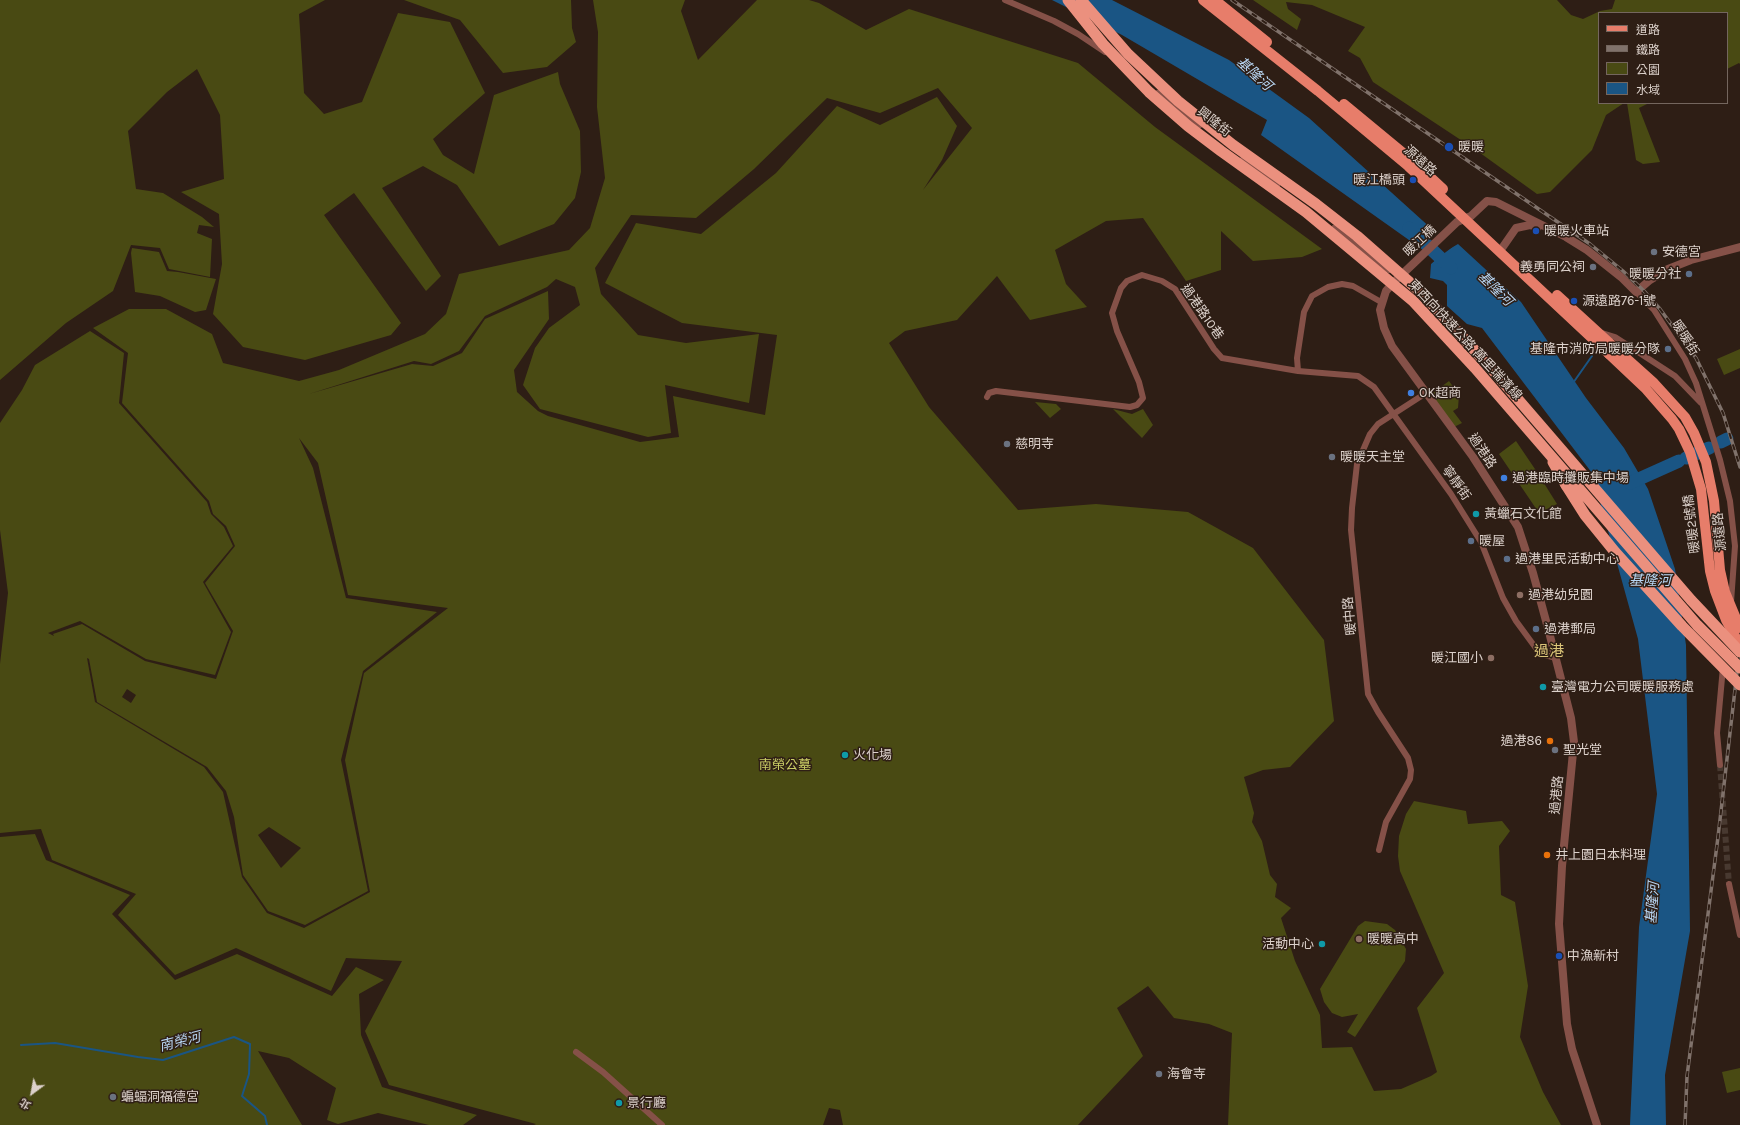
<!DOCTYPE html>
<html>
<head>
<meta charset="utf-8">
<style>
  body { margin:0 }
  #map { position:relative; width:1740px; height:1125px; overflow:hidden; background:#2e1e15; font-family:Karla,"Noto Sans TC",sans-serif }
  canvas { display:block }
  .legend { position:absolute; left:1598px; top:12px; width:130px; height:92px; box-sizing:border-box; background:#2e1e15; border:1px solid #74665e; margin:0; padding:5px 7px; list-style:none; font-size:12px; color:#dcd1cb }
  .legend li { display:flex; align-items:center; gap:8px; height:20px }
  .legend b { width:20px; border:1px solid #74665e }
  .north { position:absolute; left:12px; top:1073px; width:40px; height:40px; -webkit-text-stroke:3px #2e1e15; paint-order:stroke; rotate:212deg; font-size:11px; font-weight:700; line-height:16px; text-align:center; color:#dcd1cb }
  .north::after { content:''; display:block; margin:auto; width:14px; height:18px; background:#dcd1cb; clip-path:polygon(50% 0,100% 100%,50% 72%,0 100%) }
</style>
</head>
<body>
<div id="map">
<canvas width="1740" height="1125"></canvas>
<ul class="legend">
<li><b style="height:5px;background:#e77d6a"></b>道路</li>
<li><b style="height:5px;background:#80726b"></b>鐵路</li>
<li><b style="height:11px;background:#494a13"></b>公園</li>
<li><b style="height:11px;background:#1a5584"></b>水域</li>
</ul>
<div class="north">北</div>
</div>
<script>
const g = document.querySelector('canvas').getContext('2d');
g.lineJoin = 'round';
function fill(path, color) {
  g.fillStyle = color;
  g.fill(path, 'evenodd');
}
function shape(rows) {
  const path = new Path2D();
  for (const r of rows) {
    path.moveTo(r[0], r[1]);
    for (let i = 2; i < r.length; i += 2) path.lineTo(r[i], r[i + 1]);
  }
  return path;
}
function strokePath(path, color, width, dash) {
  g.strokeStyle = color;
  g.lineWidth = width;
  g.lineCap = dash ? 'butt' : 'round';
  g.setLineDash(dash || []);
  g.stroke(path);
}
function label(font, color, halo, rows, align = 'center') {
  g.font = font + ' Karla,"Noto Sans TC",sans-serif';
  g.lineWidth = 3;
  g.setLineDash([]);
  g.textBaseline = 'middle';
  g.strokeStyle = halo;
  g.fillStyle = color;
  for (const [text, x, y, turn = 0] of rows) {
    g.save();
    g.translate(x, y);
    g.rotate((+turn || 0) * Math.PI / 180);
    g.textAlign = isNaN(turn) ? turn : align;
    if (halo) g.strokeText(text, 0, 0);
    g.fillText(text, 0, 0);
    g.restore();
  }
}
const green = shape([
  [0,0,325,0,299,14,304,93,324,114,362,102,398,13,450,22,485,93,433,139,443,155,474,174,494,95,558,72,560,84,580,131,581,172,575,198,554,224,499,246,457,185,423,166,382,188,441,276,426,291,354,193,324,215,401,323,391,335,305,360,243,347,213,314,222,264,219,214,181,192,224,179,220,115,197,69,167,92,128,131,136,189,163,193,202,217,214,227,199,225,197,233,212,239,210,277,169,269,160,248,131,245,113,291,66,323,0,380],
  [404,0,571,0,572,28,576,42,547,67,503,73,460,20],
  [593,0,685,0,681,11,698,60,757,0,809,0,819,3,866,30,909,9,1078,63,1155,127,1322,249,1302,257,1253,261,1221,231,1221,270,1186,281,1143,218,1106,221,1055,250,1066,284,1087,307,1030,320,997,276,957,320,905,331,889,343,929,407,1018,510,1096,504,1188,512,1253,548,1324,640,1334,721,1290,767,1263,770,1244,777,1254,813,1252,822,1262,841,1270,875,1277,884,1275,897,1291,908,1281,918,1295,961,1320,1015,1322,1048,1352,1047,1374,1091,1401,1089,1431,1076,1437,1072,1417,1008,1444,973,1400,871,1398,856,1399,836,1406,814,1414,801,1466,811,1468,824,1502,821,1510,831,1499,846,1501,895,1515,902,1528,986,1520,1037,1543,1092,1561,1125,1228,1125,1232,1033,1209,1024,1174,1018,1148,986,1117,1008,1143,1056,1078,1125,843,1125,840,1110,829,1108,823,1125,534,1125,536,1124,389,1085,365,1031,402,961,346,958,331,991,236,948,175,975,118,915,136,894,52,860,41,829,0,833,0,664,8,593,0,530,0,423,22,390,35,365,90,331,124,353,119,403,207,502,211,514,224,527,233,546,203,582,231,632,215,675,146,659,80,621,48,633,54,636,53,634,82,624,145,661,216,679,233,631,205,583,235,546,226,526,213,514,209,501,122,403,128,353,93,328,129,309,166,309,212,334,223,363,299,381,339,370,425,334,446,314,459,274,569,250,590,228,605,178,597,107,598,32],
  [938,88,972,128,923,190,942,160,957,126,937,97,880,125,837,106,776,173,701,234,636,223,605,283,682,323,777,335,765,415,673,396,679,437,640,442,548,416,538,411,517,392,514,370,549,319,548,291,485,319,462,353,433,366,412,364,309,394,414,361,431,364,459,351,485,316,547,287,556,279,575,287,580,305,549,328,535,348,523,385,540,409,648,437,671,433,665,385,749,403,759,334,686,343,638,335,601,294,595,268,631,215,696,218,754,169,827,98,880,113],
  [299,438,318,463,348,595,448,608,364,673,345,760,370,892,304,928,267,913,242,877,223,792,204,767,95,702,87,658,89,659,97,702,207,767,226,791,234,817,243,875,268,911,305,925,368,891,341,760,363,671,437,612,346,598,313,468],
  [127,689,136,695,131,703,122,697],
  [269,827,301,848,281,868,258,835],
  [1253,0,1557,0,1571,15,1583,19,1600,11,1612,9,1615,0,1740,0,1740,64,1739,63,1727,69,1727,13,1599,13,1599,103,1624,103,1606,115,1592,150,1550,192,1537,194,1476,150,1373,82,1360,58,1348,51,1365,27,1312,5,1286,2,1288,9,1301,19,1297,30],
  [1627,103,1649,103,1639,108,1660,162,1643,164,1636,160],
  [132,248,159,252,167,271,178,272,216,279,206,310,195,312,160,296,135,292,131,253],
  [1740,349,1740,368,1724,375,1717,359],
  [1449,381,1459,395,1458,408,1453,411,1462,423,1454,427,1430,395],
  [1035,402,1056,404,1061,409,1050,418],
  [1113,409,1132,414,1143,409,1153,425,1142,438],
  [1516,441,1537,472,1557,504,1539,513,1499,454],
  [35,834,46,860,130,895,112,914,175,980,237,954,332,996,356,967,384,980,359,994,361,1035,382,1087,477,1115,463,1125,429,1125,378,1113,338,1124,327,1120,336,1088,289,1058,258,1051,302,1125,0,1125,0,837],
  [1365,921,1387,924,1395,930,1406,949,1405,961,1355,1037,1347,1032,1358,1014,1342,1017,1332,1013,1324,1002,1320,989,1358,926],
  [1740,1068,1740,1090,1727,1093,1722,1072]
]);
const water = shape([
  [1052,0,1112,0,1229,60,1309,118,1433,230,1416,245,1261,135,1267,120,1122,35],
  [1458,244,1521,302,1586,398,1624,448,1648,489,1675,569,1686,645,1690,931,1665,1075,1666,1125,1630,1125,1639,927,1657,794,1638,639,1592,473,1482,328,1467,324,1447,306,1447,285,1443,281,1430,278,1431,264,1444,252]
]);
const pier = shape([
  [1432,226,1435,229,1435,231,1417,246,1413,245],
  [1457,242,1459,242,1429,265,1430,262,1443,251]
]);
const stream = shape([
  [1573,383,1592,356],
  [21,1045,55,1043,138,1057,163,1060,234,1037,250,1044,249,1074,242,1096,265,1116,267,1125]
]);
const river = shape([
  [1409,228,1451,268],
  [1721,442,1727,439],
  [1686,458,1709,448],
  [1630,483,1679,461]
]);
const minorTunnel = shape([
  [1720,765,1729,884]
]);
const minor = shape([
  [1005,0,1054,21,1078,34,1105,52],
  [1158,93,1200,125],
  [1243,159,1277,185],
  [1334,228,1389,270],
  [1636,292,1654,310,1685,359,1696,383,1720,460,1730,501,1735,546,1731,602],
  [1602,333,1615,337,1675,376,1701,403],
  [1298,371,1358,376,1374,387,1451,494,1481,542,1503,598,1516,621,1538,651,1545,655,1556,658],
  [987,397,989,393,996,391,1130,407,1137,405,1143,398,1139,382,1117,331,1112,313,1121,288,1127,281,1142,275,1162,281,1175,289,1214,349,1222,358,1298,371,1297,358,1304,312,1312,296,1328,287,1342,284,1353,286,1381,302],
  [1720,765,1717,733,1723,667],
  [1379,850,1386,822,1410,779,1411,770,1408,758,1378,712,1368,694,1351,530,1352,508,1357,464,1370,434,1378,424,1426,393],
  [1729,884,1740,935],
  [576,1052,603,1072,662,1125]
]);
const tertiary = shape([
  [1500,251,1516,228,1530,225,1538,227],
  [1597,1125,1572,1049,1567,1024,1559,924,1562,866,1574,742,1571,718,1549,632,1533,573,1518,527,1473,457,1392,346,1384,328,1380,310,1386,291,1393,283,1457,222,1471,216,1487,201,1496,202,1566,237,1587,250,1621,277,1636,292,1650,280,1668,269,1691,260,1740,247]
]);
const primary = shape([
  [1203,0,1318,91,1408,166,1609,354],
  [1215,0,1267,42],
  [1344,104,1413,161,1443,189],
  [1557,295,1615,348]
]);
const trunk = shape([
  [1553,462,1566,485]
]);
const rail = shape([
  [1232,0,1590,244,1623,271,1644,291,1660,309,1696,358,1723,413,1740,467],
  [1685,1125,1687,1076,1718,837,1740,646]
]);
const primaryBridge = shape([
  [1615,348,1654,383,1685,417,1694,433,1706,462,1714,501,1720,570,1725,592,1740,628],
  [1609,354,1645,388,1672,419,1679,429,1690,452,1701,489,1710,571,1715,591,1726,620,1740,645]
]);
const trunkBridge = shape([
  [1068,0,1103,44,1149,92,1188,126,1221,151,1306,212,1413,301,1475,368,1697,625,1740,668],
  [1081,0,1128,54,1178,101,1233,145,1316,204,1357,236,1424,295,1491,368,1691,600,1740,652],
  [1566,485,1585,515,1615,552,1682,626,1740,685]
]);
const markers = [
  [1449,147,5,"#1a4fb4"],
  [1413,180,4,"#1a4fb4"],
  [1536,231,4,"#1a4fb4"],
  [1654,252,4,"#6b7280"],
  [1593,267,4,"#6b7280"],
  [1689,274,4,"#5c6f8a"],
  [1574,301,4,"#1a4fb4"],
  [1668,349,4,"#5c6f8a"],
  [1411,393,4,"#3f7fe0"],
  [1007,444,4,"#6b7280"],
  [1332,457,4,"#6b7280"],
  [1504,478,4,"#3f7fe0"],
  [1476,514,4,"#0f9aa8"],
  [1471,541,4,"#5c6f8a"],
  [1507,559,4,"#5c6f8a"],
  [1520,595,4,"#8d6e63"],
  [1536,629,4,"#5c6f8a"],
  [1491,658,4,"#8d6e63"],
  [1543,687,4,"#0f9aa8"],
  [1550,741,4,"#e8710a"],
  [1555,750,4,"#6b7280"],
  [845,755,4,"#0f9aa8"],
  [1547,855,4,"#e8710a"],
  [1359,939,4,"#8d6e63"],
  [1322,944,4,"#0f9aa8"],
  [1559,956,4,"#1a4fb4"],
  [1159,1074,4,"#6b7280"],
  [113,1097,4,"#6b7280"],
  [619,1103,4,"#0f9aa8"]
];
const streetNames = [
  ["興隆街",1214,122,38],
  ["源遠路",1420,161,42],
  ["暖江橋",1420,241,-43],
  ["過港路10巷",1202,312,55],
  ["暖暖街",1685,338,58],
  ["東西向快速公路 萬里瑞濱線",1465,340,47],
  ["過港路",1482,451,56],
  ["寧靜街",1456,483,55],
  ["暖暖2號橋",1692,524,-97],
  ["源遠路",1720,532,-95],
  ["暖中路",1350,616,-95],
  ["過港路",1557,795,-84]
];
const poiNames = [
  ["暖暖",1458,147],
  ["暖江橋頭",1405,180,"right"],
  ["暖暖火車站",1544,231],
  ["安德宮",1662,252],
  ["義勇同公祠",1585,267,"right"],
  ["暖暖分社",1681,274,"right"],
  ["源遠路76-1號",1582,301],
  ["基隆市消防局暖暖分隊",1660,349,"right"],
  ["OK超商",1419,393],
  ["慈明寺",1015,444],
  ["暖暖天主堂",1340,457],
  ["過港臨時攤販集中場",1512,478],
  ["黃蠟石文化館",1484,514],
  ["暖屋",1479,541],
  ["過港里民活動中心",1515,559],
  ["過港幼兒園",1528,595],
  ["過港郵局",1544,629],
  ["暖江國小",1483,658,"right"],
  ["臺灣電力公司暖暖服務處",1551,687],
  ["過港86",1542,741,"right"],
  ["聖光堂",1563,750],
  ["火化場",853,755],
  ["井上園日本料理",1555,855],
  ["暖暖高中",1367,939],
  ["活動中心",1314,944,"right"],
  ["中漁新村",1567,956],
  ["海會寺",1167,1074],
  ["蝙蝠洞福德宮",121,1097],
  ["景行廳",627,1103]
];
const parkNames = [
  ["南榮公墓",785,765]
];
const waterNames = [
  ["基隆河",1254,74,42],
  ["基隆河",1495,289,44],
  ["基隆河",1650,581],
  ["基隆河",1653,903,-86],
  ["南榮河",180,1042,-14]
];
const quarterNames = [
  ["過港",1549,652]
];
fill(green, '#494a13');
fill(water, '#1a5584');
fill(pier, '#2e1e15');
strokePath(stream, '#1a5584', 2);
strokePath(river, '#1a5584', 13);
strokePath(minorTunnel, '#483930', 6, [6, 3]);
strokePath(minor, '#855148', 6);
strokePath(tertiary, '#855148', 8);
strokePath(primary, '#e77d6a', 10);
strokePath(trunk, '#eb907e', 11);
strokePath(rail, '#80726b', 3.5);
strokePath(rail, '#2e1e15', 2, [6]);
strokePath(primaryBridge, '#e77d6a', 10);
strokePath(trunkBridge, '#eb907e', 11);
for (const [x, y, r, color] of markers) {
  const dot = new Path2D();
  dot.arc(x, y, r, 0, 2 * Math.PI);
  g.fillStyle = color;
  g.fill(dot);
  strokePath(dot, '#2e1e15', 1.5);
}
label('13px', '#dcd1cb', '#2e1e15', streetNames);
label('13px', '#dcd1cb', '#2e1e15', poiNames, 'left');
label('13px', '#cbcf66', '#2e1e15', parkNames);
label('italic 14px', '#b8d6f3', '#2e1e15', waterNames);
label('15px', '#dbc578', '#2e1e15', quarterNames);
</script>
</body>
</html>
